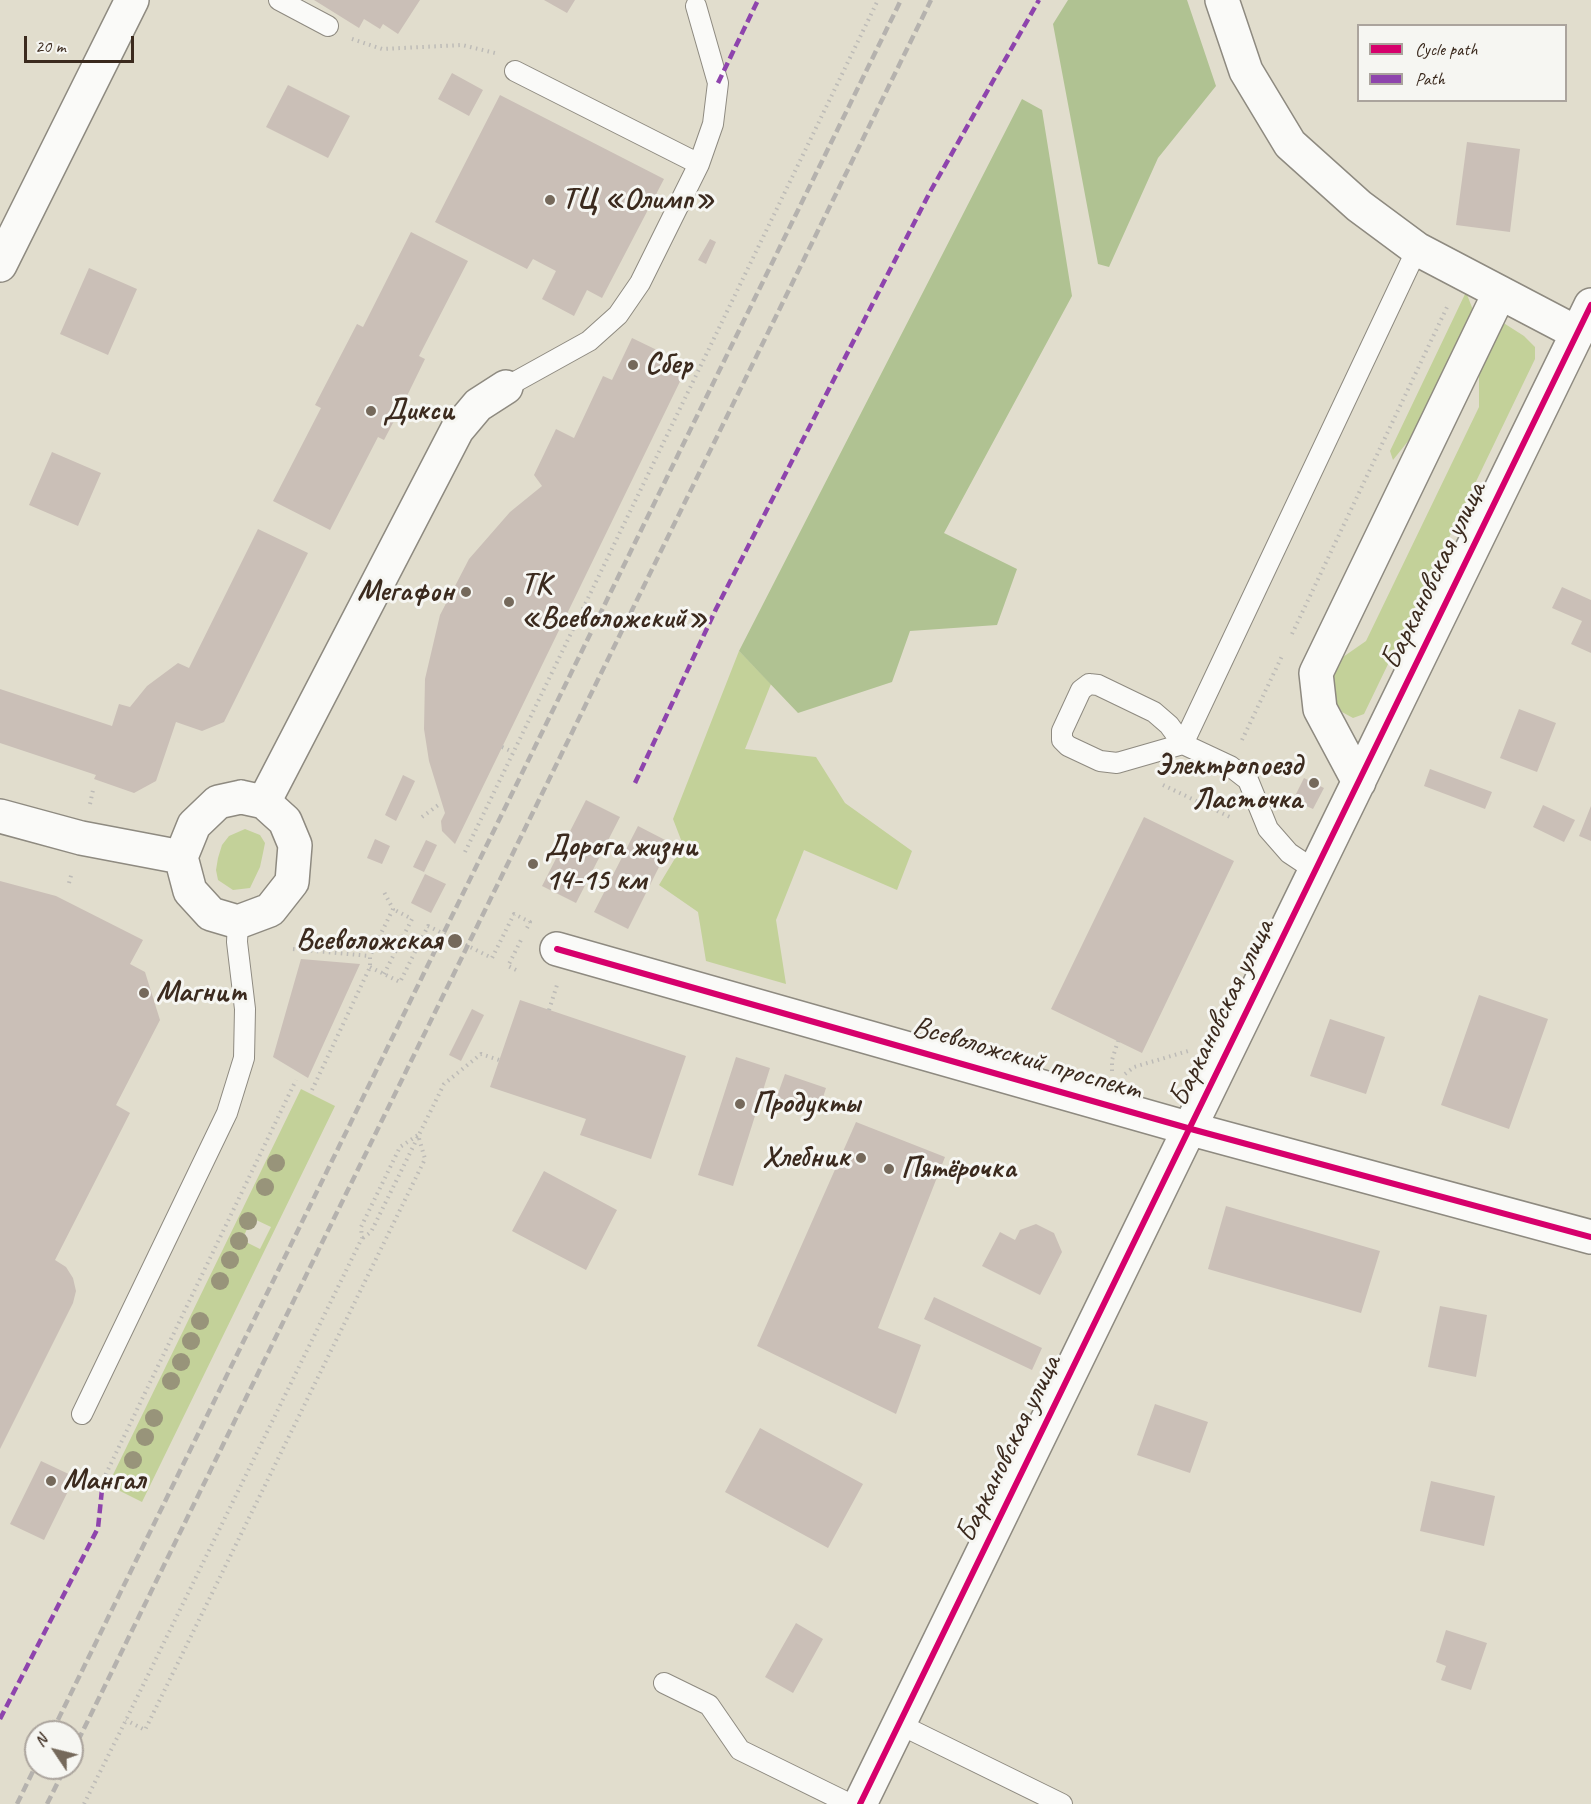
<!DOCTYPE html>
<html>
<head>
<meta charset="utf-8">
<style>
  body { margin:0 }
  #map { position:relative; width:1591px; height:1804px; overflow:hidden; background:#e1ddcd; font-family:Caveat,sans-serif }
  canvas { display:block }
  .legend { position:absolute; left:1357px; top:24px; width:210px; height:78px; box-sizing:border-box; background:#f6f6f2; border:2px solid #aba49d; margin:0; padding:8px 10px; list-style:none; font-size:18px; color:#3b2a1e }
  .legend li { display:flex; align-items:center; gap:12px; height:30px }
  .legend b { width:30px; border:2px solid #aba49d }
  .north { position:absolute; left:24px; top:1720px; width:60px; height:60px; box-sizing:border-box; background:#f6f6f2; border:2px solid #aba49d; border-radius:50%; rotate:305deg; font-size:16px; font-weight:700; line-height:24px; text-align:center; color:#3b2a1e }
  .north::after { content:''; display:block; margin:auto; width:21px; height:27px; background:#75695b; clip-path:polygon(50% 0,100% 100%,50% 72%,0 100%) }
  .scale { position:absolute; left:24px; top:36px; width:110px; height:27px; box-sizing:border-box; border:3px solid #3b2a1e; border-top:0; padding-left:8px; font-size:18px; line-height:21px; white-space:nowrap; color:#3b2a1e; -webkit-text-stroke:4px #f6f6f2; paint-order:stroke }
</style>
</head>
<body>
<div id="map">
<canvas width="1591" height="1804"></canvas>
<ul class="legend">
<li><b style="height:8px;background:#d6006c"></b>Cycle path</li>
<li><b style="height:8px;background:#8e44ad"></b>Path</li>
</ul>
<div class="north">N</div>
<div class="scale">20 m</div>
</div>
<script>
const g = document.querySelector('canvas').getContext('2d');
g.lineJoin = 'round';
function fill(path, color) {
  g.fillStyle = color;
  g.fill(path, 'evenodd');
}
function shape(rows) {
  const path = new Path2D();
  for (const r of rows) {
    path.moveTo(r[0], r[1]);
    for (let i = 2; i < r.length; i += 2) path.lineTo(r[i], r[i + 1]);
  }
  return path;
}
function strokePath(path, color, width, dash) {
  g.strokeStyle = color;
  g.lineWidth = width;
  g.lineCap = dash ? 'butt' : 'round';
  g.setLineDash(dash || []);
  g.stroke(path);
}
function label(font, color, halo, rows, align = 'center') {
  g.font = font + ' Caveat,sans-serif';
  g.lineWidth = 6;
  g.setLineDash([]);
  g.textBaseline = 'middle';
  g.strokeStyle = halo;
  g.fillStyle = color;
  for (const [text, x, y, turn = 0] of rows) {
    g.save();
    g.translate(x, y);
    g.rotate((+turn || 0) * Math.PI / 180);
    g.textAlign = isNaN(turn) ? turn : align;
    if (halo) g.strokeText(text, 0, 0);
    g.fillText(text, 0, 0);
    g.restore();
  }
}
const green = shape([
  [1466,292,1473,310,1469,325,1421,425,1393,460,1390,451],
  [1502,322,1524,336,1535,347,1535,359,1364,714,1353,718,1342,712,1331,694,1329,684,1343,657,1366,641,1479,407,1479,370],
  [739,651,771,684,745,749,816,757,845,803,912,851,897,890,804,850,776,920,786,984,706,961,698,912,659,885,683,845,673,819],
  [245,829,260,835,265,843,263,853,260,867,250,888,233,890,218,880,216,870,218,858,222,845,229,836],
  [301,1089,335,1106,142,1502,108,1485],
  [252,1218,271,1227,260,1249,242,1240]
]);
const forest = shape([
  [1068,0,1187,0,1216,86,1158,158,1109,267,1098,264,1053,24],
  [1022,99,1042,110,1072,296,944,533,1017,569,997,625,910,631,892,682,798,713,739,651]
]);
const building = shape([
  [314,0,420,0,398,34,383,24,380,29,364,19,359,28],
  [544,0,575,0,567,13],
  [452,73,483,90,469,116,438,99],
  [288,85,350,116,328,158,266,127],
  [500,95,664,179,602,298,587,290,574,316,542,299,556,271,533,259,527,269,435,222],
  [1467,142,1520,149,1510,232,1456,225],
  [411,232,468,261,419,356,425,359,405,400,384,440,378,437,330,530,273,501,321,408,315,405,357,324,363,327],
  [710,239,716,242,706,264,698,260],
  [89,268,137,289,108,355,60,334],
  [632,338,688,365,455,844,442,831,441,821,445,813,429,761,424,729,425,679,440,615,469,559,510,512,542,486,534,475,556,429,574,438,603,376,612,380],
  [52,452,101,473,78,526,29,505],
  [258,529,308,553,224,722,202,731,176,722,156,781,134,793,94,779,96,775,0,743,0,689,112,726,119,704,130,707,147,686,178,663,189,668],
  [1562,587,1591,600,1591,653,1571,644,1582,621,1552,608],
  [1519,709,1556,723,1537,772,1500,758],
  [1430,769,1492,792,1485,809,1424,786],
  [403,775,415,781,396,821,385,815],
  [1304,778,1324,788,1313,809,1293,800],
  [586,800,620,817,576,903,542,886],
  [1543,805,1575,820,1564,842,1533,827],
  [1591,806,1591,841,1579,836],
  [1144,817,1234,861,1142,1053,1051,1009],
  [638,826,671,843,628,929,594,912],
  [375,839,390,846,382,864,367,858],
  [426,840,437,845,424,872,413,867],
  [425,874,446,884,431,913,411,903],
  [0,881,56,896,143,940,130,964,145,972,160,1020,116,1105,130,1113,55,1260,66,1267,73,1278,76,1291,73,1303,0,1449],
  [301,959,360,964,308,1078,273,1057],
  [1479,995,1548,1019,1509,1129,1441,1105],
  [520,1000,686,1056,651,1159,580,1135,586,1119,490,1087],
  [472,1009,484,1015,461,1061,449,1055],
  [1330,1019,1385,1037,1366,1094,1310,1076],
  [736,1057,770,1068,733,1186,698,1175],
  [785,1074,826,1088,818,1113,776,1099],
  [856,1122,945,1157,878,1328,921,1345,896,1414,757,1346],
  [544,1171,617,1210,586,1270,512,1231],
  [1226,1206,1380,1251,1361,1313,1208,1269],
  [1036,1224,1054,1233,1062,1252,1040,1295,982,1266,1000,1232,1015,1240,1020,1230],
  [934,1297,1042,1348,1032,1370,924,1319],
  [1440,1306,1487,1315,1476,1377,1428,1367],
  [1155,1404,1208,1422,1190,1473,1137,1455],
  [760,1428,863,1484,828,1548,725,1492],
  [41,1461,75,1477,44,1540,10,1524],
  [1431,1481,1495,1496,1484,1546,1420,1531],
  [796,1623,823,1639,793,1693,765,1677],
  [1446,1630,1487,1643,1471,1690,1441,1680,1446,1666,1436,1662]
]);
const path = shape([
  [352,39,382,49,462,45,495,53],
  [1292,634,1448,305],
  [1242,740,1283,654],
  [502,747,513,752],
  [1163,785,1232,818],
  [90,804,93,790],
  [1211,807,1218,791],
  [422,817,441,803],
  [465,852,878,0],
  [69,883,72,872],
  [293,949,370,956],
  [370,967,400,982,428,926,492,958,514,914,530,922,527,928],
  [516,970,508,966,521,940],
  [384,974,412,919,393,909],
  [549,1010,557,985],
  [1112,1071,1112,1060,1118,1041],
  [1125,1074,1134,1067,1188,1051],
  [312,1090,370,967,370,956,393,909,384,892],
  [363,1238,371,1232,444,1084,481,1054,499,1060],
  [103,1480,296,1080],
  [84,1804,126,1720,362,1238,361,1227,400,1147,418,1135,425,1159,145,1730,126,1720]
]);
const service = shape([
  [279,0,328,26],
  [515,71,699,164],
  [506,387,589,341,618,315,640,283,699,164,713,124,718,83,696,6],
  [1089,684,1098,685,1154,712,1169,725,1183,744,1117,763,1100,761,1068,746,1062,740,1062,731,1081,690,1089,684],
  [1316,871,1289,853,1268,829,1248,780,1230,766,1183,744,1417,249],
  [82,1414,227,1113,244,1058,245,1009,237,942,238,922],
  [664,1683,709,1705,740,1750,850,1804],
  [899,1724,1062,1804]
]);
const minor = shape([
  [1222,0,1246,71,1290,144,1359,206,1417,249,1577,333],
  [0,265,132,0],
  [1359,782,1320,709,1316,673,1499,294],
  [264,802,457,430,478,405,506,387],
  [557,949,1191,1129,1591,1237],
  [860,1804,1591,305]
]);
const tertiary = shape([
  [241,797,264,802,285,821,295,845,292,882,270,910,238,922,211,914,190,891,181,857,194,825,218,802,241,797],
  [0,816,81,838,181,857]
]);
const rail = shape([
  [52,1732,901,0],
  [72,1753,931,0],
  [17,1804,36,1765],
  [47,1804,65,1768]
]);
const quiet = shape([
  [718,83,758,0],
  [635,783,716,609,930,192,1039,0],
  [0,1719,98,1528,103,1480]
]);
const cycleway = shape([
  [557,949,1191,1129,1591,1237],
  [860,1804,1591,305]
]);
const trees = [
  [276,1163],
  [265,1187],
  [248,1221],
  [239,1241],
  [230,1260],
  [220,1281],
  [200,1321],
  [191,1341],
  [181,1362],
  [171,1381],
  [154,1418],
  [145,1437],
  [133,1460]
];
const markers = [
  [550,200,6,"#75695b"],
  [633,365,6,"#75695b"],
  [371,411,6,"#75695b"],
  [466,592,6,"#75695b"],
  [509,602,6,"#75695b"],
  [1314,783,6,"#75695b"],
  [533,864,6,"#75695b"],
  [455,941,8,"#75695b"],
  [144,993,6,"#75695b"],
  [740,1104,6,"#75695b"],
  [861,1158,6,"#75695b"],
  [889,1169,6,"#75695b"],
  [51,1481,6,"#75695b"]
];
const poiNames = [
  ["ТЦ «Олимп»",562,200],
  ["Сбер",645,365],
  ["Дикси",383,411],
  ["ТК",521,585],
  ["«Всеволожский»",521,619],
  ["Мегафон",454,592,"right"],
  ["Электропоезд",1302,766,"right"],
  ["Ласточка",1302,800,"right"],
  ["Дорога жизни",545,847],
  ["14-15 км",545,881],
  ["Всеволожская",442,941,"right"],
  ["Магнит",156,993],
  ["Продукты",752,1104],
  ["Хлебник",849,1158,"right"],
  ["Пятёрочка",901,1169],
  ["Мангал",63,1481]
];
const streetNames = [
  ["Баркановская улица",1434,576,-64],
  ["Баркановская улица",1222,1013,-64],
  ["Всеволожский проспект",1027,1059,16],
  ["Баркановская улица",1009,1449,-64]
];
fill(green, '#c3d199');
fill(forest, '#b0c292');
fill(building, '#cabfb7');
strokePath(service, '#8e8a80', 22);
strokePath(minor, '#8e8a80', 36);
strokePath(tertiary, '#8e8a80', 36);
strokePath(path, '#bdbbb7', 4, [1.5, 4.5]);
strokePath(service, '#fafaf8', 20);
strokePath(minor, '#fafaf8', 33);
strokePath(tertiary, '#fafaf8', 33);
strokePath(rail, '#b5b2ae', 4.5, [9, 4.5]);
strokePath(quiet, '#8e44ad', 4.5, [9, 4.5]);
strokePath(cycleway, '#d6006c', 6);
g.fillStyle = '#98947a';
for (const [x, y] of trees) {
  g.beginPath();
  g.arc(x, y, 9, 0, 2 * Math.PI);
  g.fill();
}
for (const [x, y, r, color] of markers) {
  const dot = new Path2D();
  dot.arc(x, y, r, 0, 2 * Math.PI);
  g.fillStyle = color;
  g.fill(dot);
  strokePath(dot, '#f6f6f2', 2);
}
label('bold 30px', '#3b2a1e', '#f6f6f2', poiNames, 'left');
label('30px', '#3b2a1e', '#f6f6f2', streetNames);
</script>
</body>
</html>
